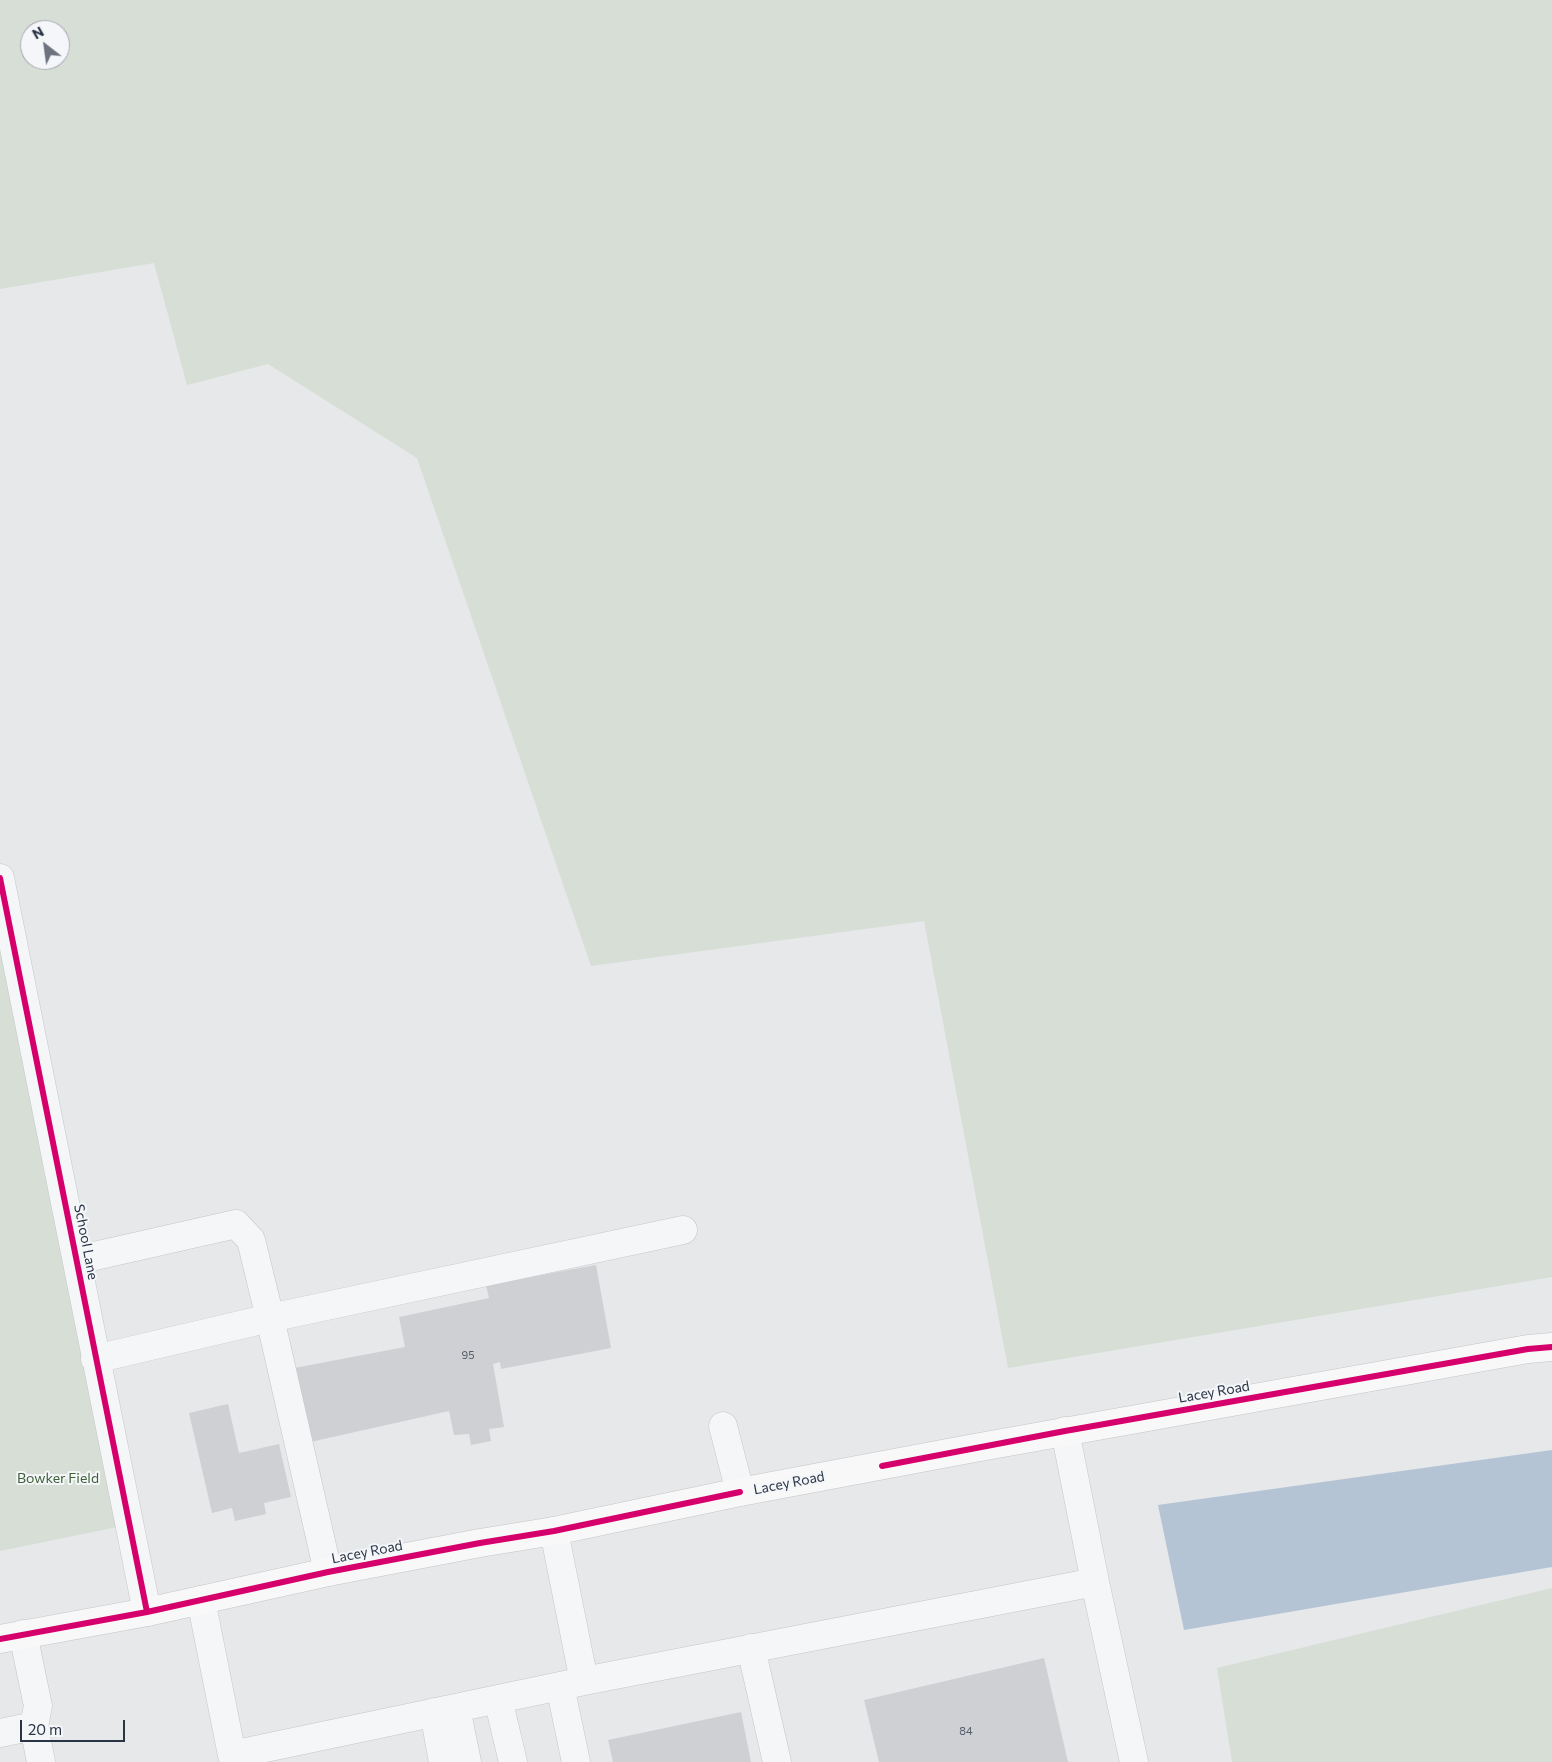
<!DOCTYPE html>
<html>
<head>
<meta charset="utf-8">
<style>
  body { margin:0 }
  #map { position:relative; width:1552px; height:1762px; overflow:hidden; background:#e6e8ea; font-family:Commissioner,sans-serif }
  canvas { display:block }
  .north { position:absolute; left:20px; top:20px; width:50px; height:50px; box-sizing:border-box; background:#f4f6f9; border:1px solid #a4a8b1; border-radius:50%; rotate:330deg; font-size:14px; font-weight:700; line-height:20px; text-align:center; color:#2b3445 }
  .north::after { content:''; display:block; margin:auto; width:18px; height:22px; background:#6c737f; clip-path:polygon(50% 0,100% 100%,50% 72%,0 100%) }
  .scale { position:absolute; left:20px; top:1720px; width:105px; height:22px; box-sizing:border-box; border:2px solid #2b3445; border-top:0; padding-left:6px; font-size:15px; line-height:18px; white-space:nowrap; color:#2b3445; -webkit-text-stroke:4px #f4f6f9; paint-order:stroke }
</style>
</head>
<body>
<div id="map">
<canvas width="1552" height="1762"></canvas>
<div class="north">N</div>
<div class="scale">20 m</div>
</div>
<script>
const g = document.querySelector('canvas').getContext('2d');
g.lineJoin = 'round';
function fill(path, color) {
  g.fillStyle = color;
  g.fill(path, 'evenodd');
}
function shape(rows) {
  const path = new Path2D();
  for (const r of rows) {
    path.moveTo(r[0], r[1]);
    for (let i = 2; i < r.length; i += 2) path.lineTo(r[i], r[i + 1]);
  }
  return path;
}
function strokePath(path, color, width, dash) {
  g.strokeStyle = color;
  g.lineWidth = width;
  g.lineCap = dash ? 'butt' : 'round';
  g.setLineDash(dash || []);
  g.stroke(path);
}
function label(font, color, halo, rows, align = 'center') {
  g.font = font + ' Commissioner,sans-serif';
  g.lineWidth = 4;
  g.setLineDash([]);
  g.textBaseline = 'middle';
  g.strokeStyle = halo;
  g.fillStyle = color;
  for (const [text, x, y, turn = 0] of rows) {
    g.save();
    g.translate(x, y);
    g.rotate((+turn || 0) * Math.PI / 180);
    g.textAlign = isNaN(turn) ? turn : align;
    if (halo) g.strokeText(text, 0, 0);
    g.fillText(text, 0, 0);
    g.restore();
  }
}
const green = shape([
  [0,0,1552,0,1552,1277,1008,1368,924,921,591,966,417,458,268,364,187,385,154,263,0,289],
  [30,30,60,30,60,60,30,60],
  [0,915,127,1525,0,1551],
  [1552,1588,1552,1762,1232,1762,1217,1668]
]);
const water = shape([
  [1552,1450,1552,1567,1184,1630,1158,1505]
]);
const building = shape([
  [596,1265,611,1348,501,1369,500,1362,493,1364,504,1427,489,1429,491,1441,471,1445,469,1434,454,1435,449,1411,306,1443,289,1369,405,1347,399,1317,489,1298,486,1285],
  [228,1404,239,1453,279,1444,291,1497,264,1503,266,1514,235,1521,232,1508,212,1513,189,1413],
  [1044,1658,1068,1762,879,1762,864,1700],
  [741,1712,751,1762,613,1762,608,1740]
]);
const minor = shape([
  [0,878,147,1612],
  [77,1260,236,1224,251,1240,270,1318,328,1572],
  [95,1359,270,1318,683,1230],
  [723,1426,740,1492],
  [554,1531,584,1681,1095,1582,1065,1431],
  [1095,1582,1134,1762],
  [201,1600,232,1755,584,1681],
  [751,1648,777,1762],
  [560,1686,576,1762],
  [498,1699,513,1762],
  [456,1708,467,1762],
  [434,1712,443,1762],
  [34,1726,41,1762],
  [0,1733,34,1726,38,1706,23,1634]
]);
const major = shape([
  [0,1639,147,1612,328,1572,480,1543,554,1531,740,1492,969,1449,1528,1349,1552,1347]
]);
const cycleway = shape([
  [0,878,147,1612],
  [882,1466,1065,1431,1528,1349,1552,1347],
  [0,1639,147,1612,328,1572,480,1543,554,1531,740,1492]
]);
const numberNames = [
  ["95",468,1355],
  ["84",966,1731]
];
const streetNames = [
  ["School Lane",86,1242,79],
  ["Lacey Road",1214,1392,-10],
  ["Lacey Road",789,1483,-11],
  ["Lacey Road",367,1552,-11]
];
const parkNames = [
  ["Bowker Field",58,1478]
];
fill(green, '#d6ded6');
fill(water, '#b4c4d5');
fill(building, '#ced0d3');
strokePath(minor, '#c4c6c8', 29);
strokePath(major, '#c2c5c8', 29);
strokePath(minor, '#f5f6f7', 28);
strokePath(major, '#f8f8f8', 28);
strokePath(cycleway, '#d6006c', 6);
label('11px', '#545c69', null, numberNames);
label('14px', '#2b3445', '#f4f6f9', streetNames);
label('14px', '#3f6138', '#f4f6f9', parkNames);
</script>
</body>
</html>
